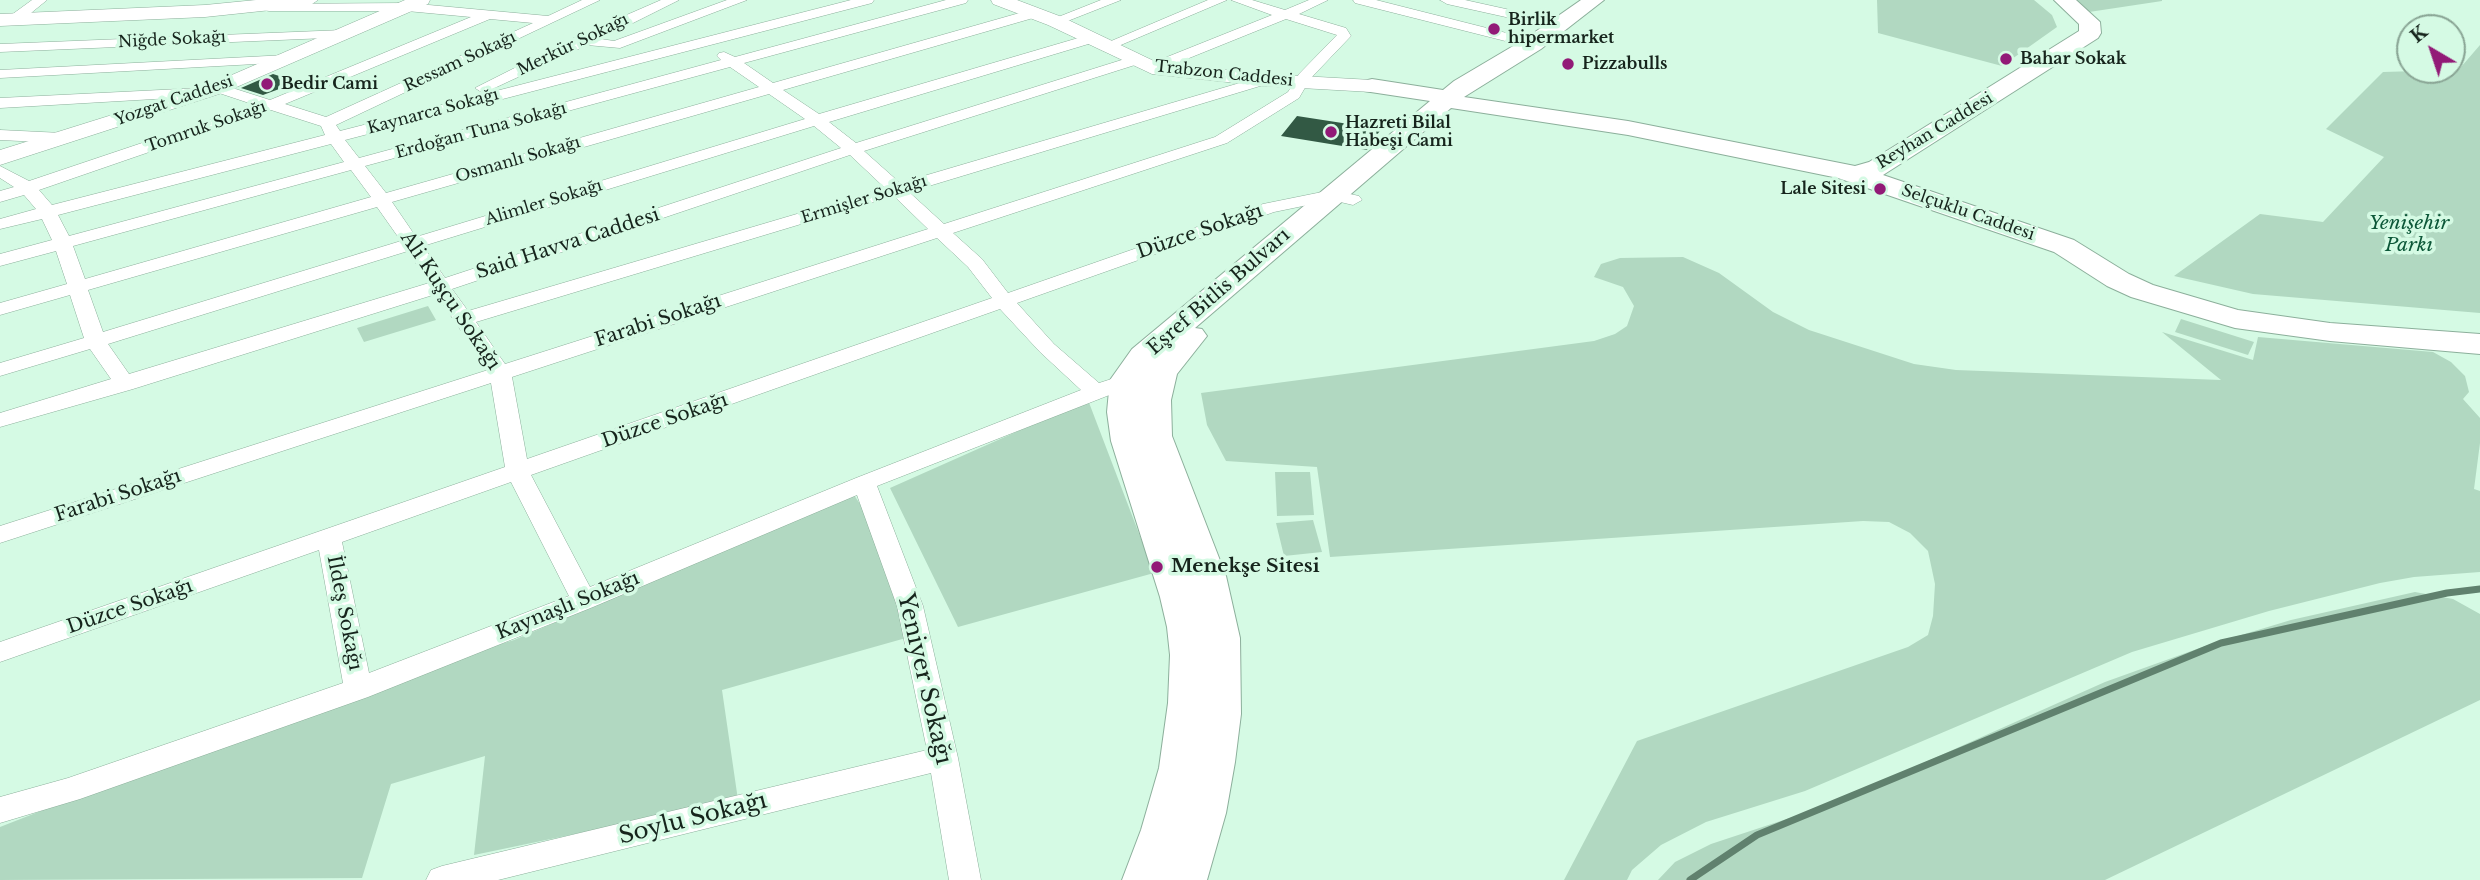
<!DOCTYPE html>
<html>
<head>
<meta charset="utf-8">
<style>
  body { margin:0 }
  #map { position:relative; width:2480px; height:880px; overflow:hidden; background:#d5fae4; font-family:"Libre Baskerville",serif }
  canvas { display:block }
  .north { position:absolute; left:2396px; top:14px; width:70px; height:70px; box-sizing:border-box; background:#d5fae4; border:2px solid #89a494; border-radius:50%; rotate:321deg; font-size:19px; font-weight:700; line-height:28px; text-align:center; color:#16241c }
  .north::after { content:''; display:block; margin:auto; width:24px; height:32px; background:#921a77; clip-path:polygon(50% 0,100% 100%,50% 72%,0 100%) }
</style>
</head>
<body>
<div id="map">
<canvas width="2480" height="880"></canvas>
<div class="north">K</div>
</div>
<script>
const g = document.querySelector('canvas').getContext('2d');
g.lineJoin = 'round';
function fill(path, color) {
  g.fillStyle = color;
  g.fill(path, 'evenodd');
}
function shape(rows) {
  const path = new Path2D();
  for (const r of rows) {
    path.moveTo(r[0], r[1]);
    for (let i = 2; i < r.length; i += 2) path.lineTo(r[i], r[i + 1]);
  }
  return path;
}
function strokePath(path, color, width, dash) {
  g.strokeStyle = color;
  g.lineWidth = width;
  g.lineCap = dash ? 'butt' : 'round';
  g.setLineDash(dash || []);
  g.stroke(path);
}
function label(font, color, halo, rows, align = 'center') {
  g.font = font + ' "Libre Baskerville",serif';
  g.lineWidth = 7;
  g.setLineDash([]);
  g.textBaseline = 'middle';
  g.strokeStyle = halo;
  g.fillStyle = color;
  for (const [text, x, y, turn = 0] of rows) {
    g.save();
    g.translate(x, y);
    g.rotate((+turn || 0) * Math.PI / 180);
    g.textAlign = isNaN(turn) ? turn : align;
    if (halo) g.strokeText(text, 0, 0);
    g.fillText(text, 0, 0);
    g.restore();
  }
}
const green = shape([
  [1877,0,2034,0,2052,15,2057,27,2002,66,1878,33],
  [2068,0,2162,0,2162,1,2089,12],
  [2480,45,2480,313,2253,294,2174,276,2260,214,2323,222,2384,157,2326,129,2383,72,2452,70,2461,67],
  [1683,257,1719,273,1773,312,1809,330,1914,364,1956,370,2221,380,2162,332,2253,360,2258,337,2433,352,2451,362,2465,376,2469,392,2463,399,2480,418,2480,443,2474,489,2480,491,2480,572,2414,577,2380,583,2269,611,2132,652,1805,791,1706,822,1661,845,1632,870,1627,880,1564,880,1637,741,1908,647,1928,635,1933,616,1935,584,1928,551,1910,533,1889,522,1863,521,1330,557,1317,467,1226,461,1207,425,1201,393,1594,341,1615,334,1627,326,1634,306,1623,287,1594,277,1601,264,1620,258],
  [428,306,436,320,364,342,357,328],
  [2181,319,2254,342,2248,355,2175,332],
  [1088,400,1154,573,958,627,890,488],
  [1275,472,1310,472,1314,515,1277,516],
  [854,495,882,537,920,634,722,690,738,800,474,855,485,756,391,784,362,878,0,880,0,827,352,689,514,640],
  [1313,520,1322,552,1284,556,1276,523],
  [2415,592,2453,599,2480,614,2480,700,2105,880,1658,880,1675,862,1711,844,1829,805,2105,682,2208,645,2291,620]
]);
const stream = shape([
  [1690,880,1757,835,2221,643,2447,593,2480,589]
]);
const building = shape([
  [273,74,298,82,263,95,241,88],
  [1297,116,1381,129,1367,150,1281,136]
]);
const street = shape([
  [32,0,47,0,20,22,10,22,10,16,32,0],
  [582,0,600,0,336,125,340,131,851,0,874,0,872,3,345,140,359,158,721,60,717,56,719,53,724,52,735,57,946,0,968,0,966,3,744,63,773,83,1030,10,1035,9,1042,13,1040,16,783,90,819,114,1085,36,1090,35,1097,39,1095,42,829,122,856,143,1128,58,1138,58,1140,61,1138,64,864,151,900,183,1260,77,1270,77,1273,80,1270,83,909,192,944,224,1215,137,1288,92,1299,74,1337,35,1286,19,1157,71,1147,71,1145,68,1147,65,1272,15,1231,0,1252,0,1285,10,1309,0,1328,0,1299,14,1346,28,1351,36,1310,79,1299,98,1227,143,953,233,982,259,1008,293,1263,204,1332,190,1359,196,1362,200,1353,205,1332,200,1274,212,1017,303,1054,344,1099,383,1127,374,1135,375,1138,380,1135,385,877,486,923,606,958,758,981,880,949,880,931,773,498,880,426,880,431,870,442,866,927,750,897,606,857,495,593,607,368,697,80,799,0,823,0,797,68,778,343,683,319,550,0,662,0,642,505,467,491,383,0,543,0,526,488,370,436,294,133,389,0,427,0,413,111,379,90,349,0,376,0,363,84,338,70,295,0,315,0,303,67,284,56,251,0,266,0,254,52,240,42,219,0,229,0,219,36,209,24,195,0,202,0,191,14,187,0,178,0,166,29,181,255,105,213,91,210,88,213,85,223,85,270,100,471,17,407,11,269,11,264,10,264,4,407,3,548,16,582,0],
  [490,19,533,23,326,117,285,104,490,19],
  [730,67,759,87,386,193,365,166,730,67],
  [769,94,805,119,416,237,392,202,769,94],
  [271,110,321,126,325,135,52,205,39,190,271,110],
  [814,126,841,148,445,278,423,246,814,126],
  [331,144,344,162,69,236,58,215,331,144],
  [850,155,885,188,468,311,452,289,850,155],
  [351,170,371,197,85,279,73,246,351,170],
  [894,196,928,229,505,364,476,322,894,196],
  [377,207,401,241,103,332,88,290,377,207],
  [937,238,968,267,992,298,527,459,512,377,937,238],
  [408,251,429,283,129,374,108,344,408,251],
  [1000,309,1040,352,1081,390,856,478,590,587,531,475,1000,309],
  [511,482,569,596,369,673,342,542,511,482],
  [661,0,679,0,601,39,614,41,727,0,747,0,620,48,587,45,488,91,483,93,475,88,576,37,661,0],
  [1101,0,1121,0,1060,24,1055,25,1048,21,1101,0],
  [1208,0,1227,0,1109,50,1104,51,1097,47,1208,0],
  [1353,0,1376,0,1538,41,1540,44,1533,48,1355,3,1353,0],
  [1440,0,1465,0,1560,21,1567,25,1560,29,1447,4,1440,0],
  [344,30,351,34,349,37,0,52,0,44,344,30],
  [287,55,294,59,292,62,0,78,0,70,287,55],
  [201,88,209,93,206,96,0,108,0,98,201,88],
  [0,130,62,133,70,138,62,143,0,140,0,130]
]);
const secondary = shape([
  [256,0,318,0,309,6,205,17,0,26,0,14,205,5,256,0],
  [405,0,430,0,428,4,225,92,0,165,0,150,211,84,405,0],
  [991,0,1017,0,1062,17,1156,62,1265,74,1372,80,1379,82,1383,86,1379,90,1372,92,1265,86,1152,74,1048,25,993,4,991,0]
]);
const primary = shape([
  [1581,0,1604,0,1541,49,1464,97,1628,121,1855,166,1869,162,2079,31,2079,24,2054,0,2076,0,2100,22,2101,33,2098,38,1883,175,2074,240,2129,274,2153,285,2238,310,2330,323,2480,334,2480,354,2330,341,2235,328,2131,297,2107,286,2054,252,1838,178,1628,135,1451,108,1195,328,1202,329,1207,336,1177,374,1171,400,1172,436,1226,576,1240,638,1241,714,1235,762,1226,813,1207,880,1122,880,1141,830,1159,768,1168,703,1170,655,1167,627,1160,597,1111,441,1107,412,1110,380,1132,349,1430,101,1364,91,1360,86,1364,81,1372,79,1443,90,1454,81,1525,39,1581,0]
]);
const markers = [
  [1494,29,7,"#921a77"],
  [2006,59,7,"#921a77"],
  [1568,64,7,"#921a77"],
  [267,84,7,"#921a77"],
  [1331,132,7,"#921a77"],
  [1880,189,7,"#921a77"],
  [1157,567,7,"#921a77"]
];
const farPoinames = [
  ["Birlik",1508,20],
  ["hipermarket",1508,38],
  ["Bahar Sokak",2020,59],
  ["Pizzabulls",1582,64],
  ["Bedir Cami",281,84],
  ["Hazreti Bilal",1345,123],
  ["Habeşi Cami",1345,141],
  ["Lale Sitesi",1866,189,"right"]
];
const farStreetnames = [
  ["Niğde Sokağı",172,40,-3],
  ["Merkür Sokağı",573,45,-26],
  ["Ressam Sokağı",460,62,-25],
  ["Trabzon Caddesi",1224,74,6],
  ["Yozgat Caddesi",174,101,-19],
  ["Kaynarca Sokağı",433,112,-15],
  ["Tomruk Sokağı",206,127,-19],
  ["Erdoğan Tuna Sokağı",481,131,-15],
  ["Reyhan Caddesi",1935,131,-31],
  ["Osmanlı Sokağı",518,160,-16],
  ["Ermişler Sokağı",864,200,-17],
  ["Alimler Sokağı",544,203,-17],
  ["Selçuklu Caddesi",1968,213,19]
];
const parkNames = [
  ["Yenişehir",2409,224],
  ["Parkı",2409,246]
];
const streetNames = [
  ["Düzce Sokağı",1200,232,-19],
  ["Said Havva Caddesi",568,244,-18],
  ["Eşref Bitlis Bulvarı",1219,292,-41],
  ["Ali Kuşçu Sokağı",450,301,56],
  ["Farabi Sokağı",658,321,-18],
  ["Düzce Sokağı",665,421,-19],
  ["Farabi Sokağı",118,496,-18],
  ["Kaynaşlı Sokağı",568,606,-22],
  ["Düzce Sokağı",130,607,-19],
  ["İldeş Sokağı",344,613,79]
];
const poiNames = [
  ["Menekşe Sitesi",1171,567]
];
const nearStreetnames = [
  ["Yeniyer Sokağı",924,679,77],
  ["Soylu Sokağı",693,819,-14]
];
fill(green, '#b1d8c1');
strokePath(stream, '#60816e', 7);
fill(building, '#325944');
strokePath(street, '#8caf9b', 1);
strokePath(secondary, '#8caf9b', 1);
strokePath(primary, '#8caf9b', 2);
fill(street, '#fff');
fill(secondary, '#fff');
fill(primary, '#fff');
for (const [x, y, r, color] of markers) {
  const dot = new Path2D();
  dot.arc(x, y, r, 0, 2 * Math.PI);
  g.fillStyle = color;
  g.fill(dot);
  strokePath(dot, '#d5fae4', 2.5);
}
label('bold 16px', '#16241c', '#d5fae4', farPoinames, 'left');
label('16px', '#16241c', '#d5fae4', farStreetnames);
label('italic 19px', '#0c5738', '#d5fae4', parkNames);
label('19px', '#16241c', '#d5fae4', streetNames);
label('bold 19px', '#16241c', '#d5fae4', poiNames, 'left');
label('23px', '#16241c', '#d5fae4', nearStreetnames);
</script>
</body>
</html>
